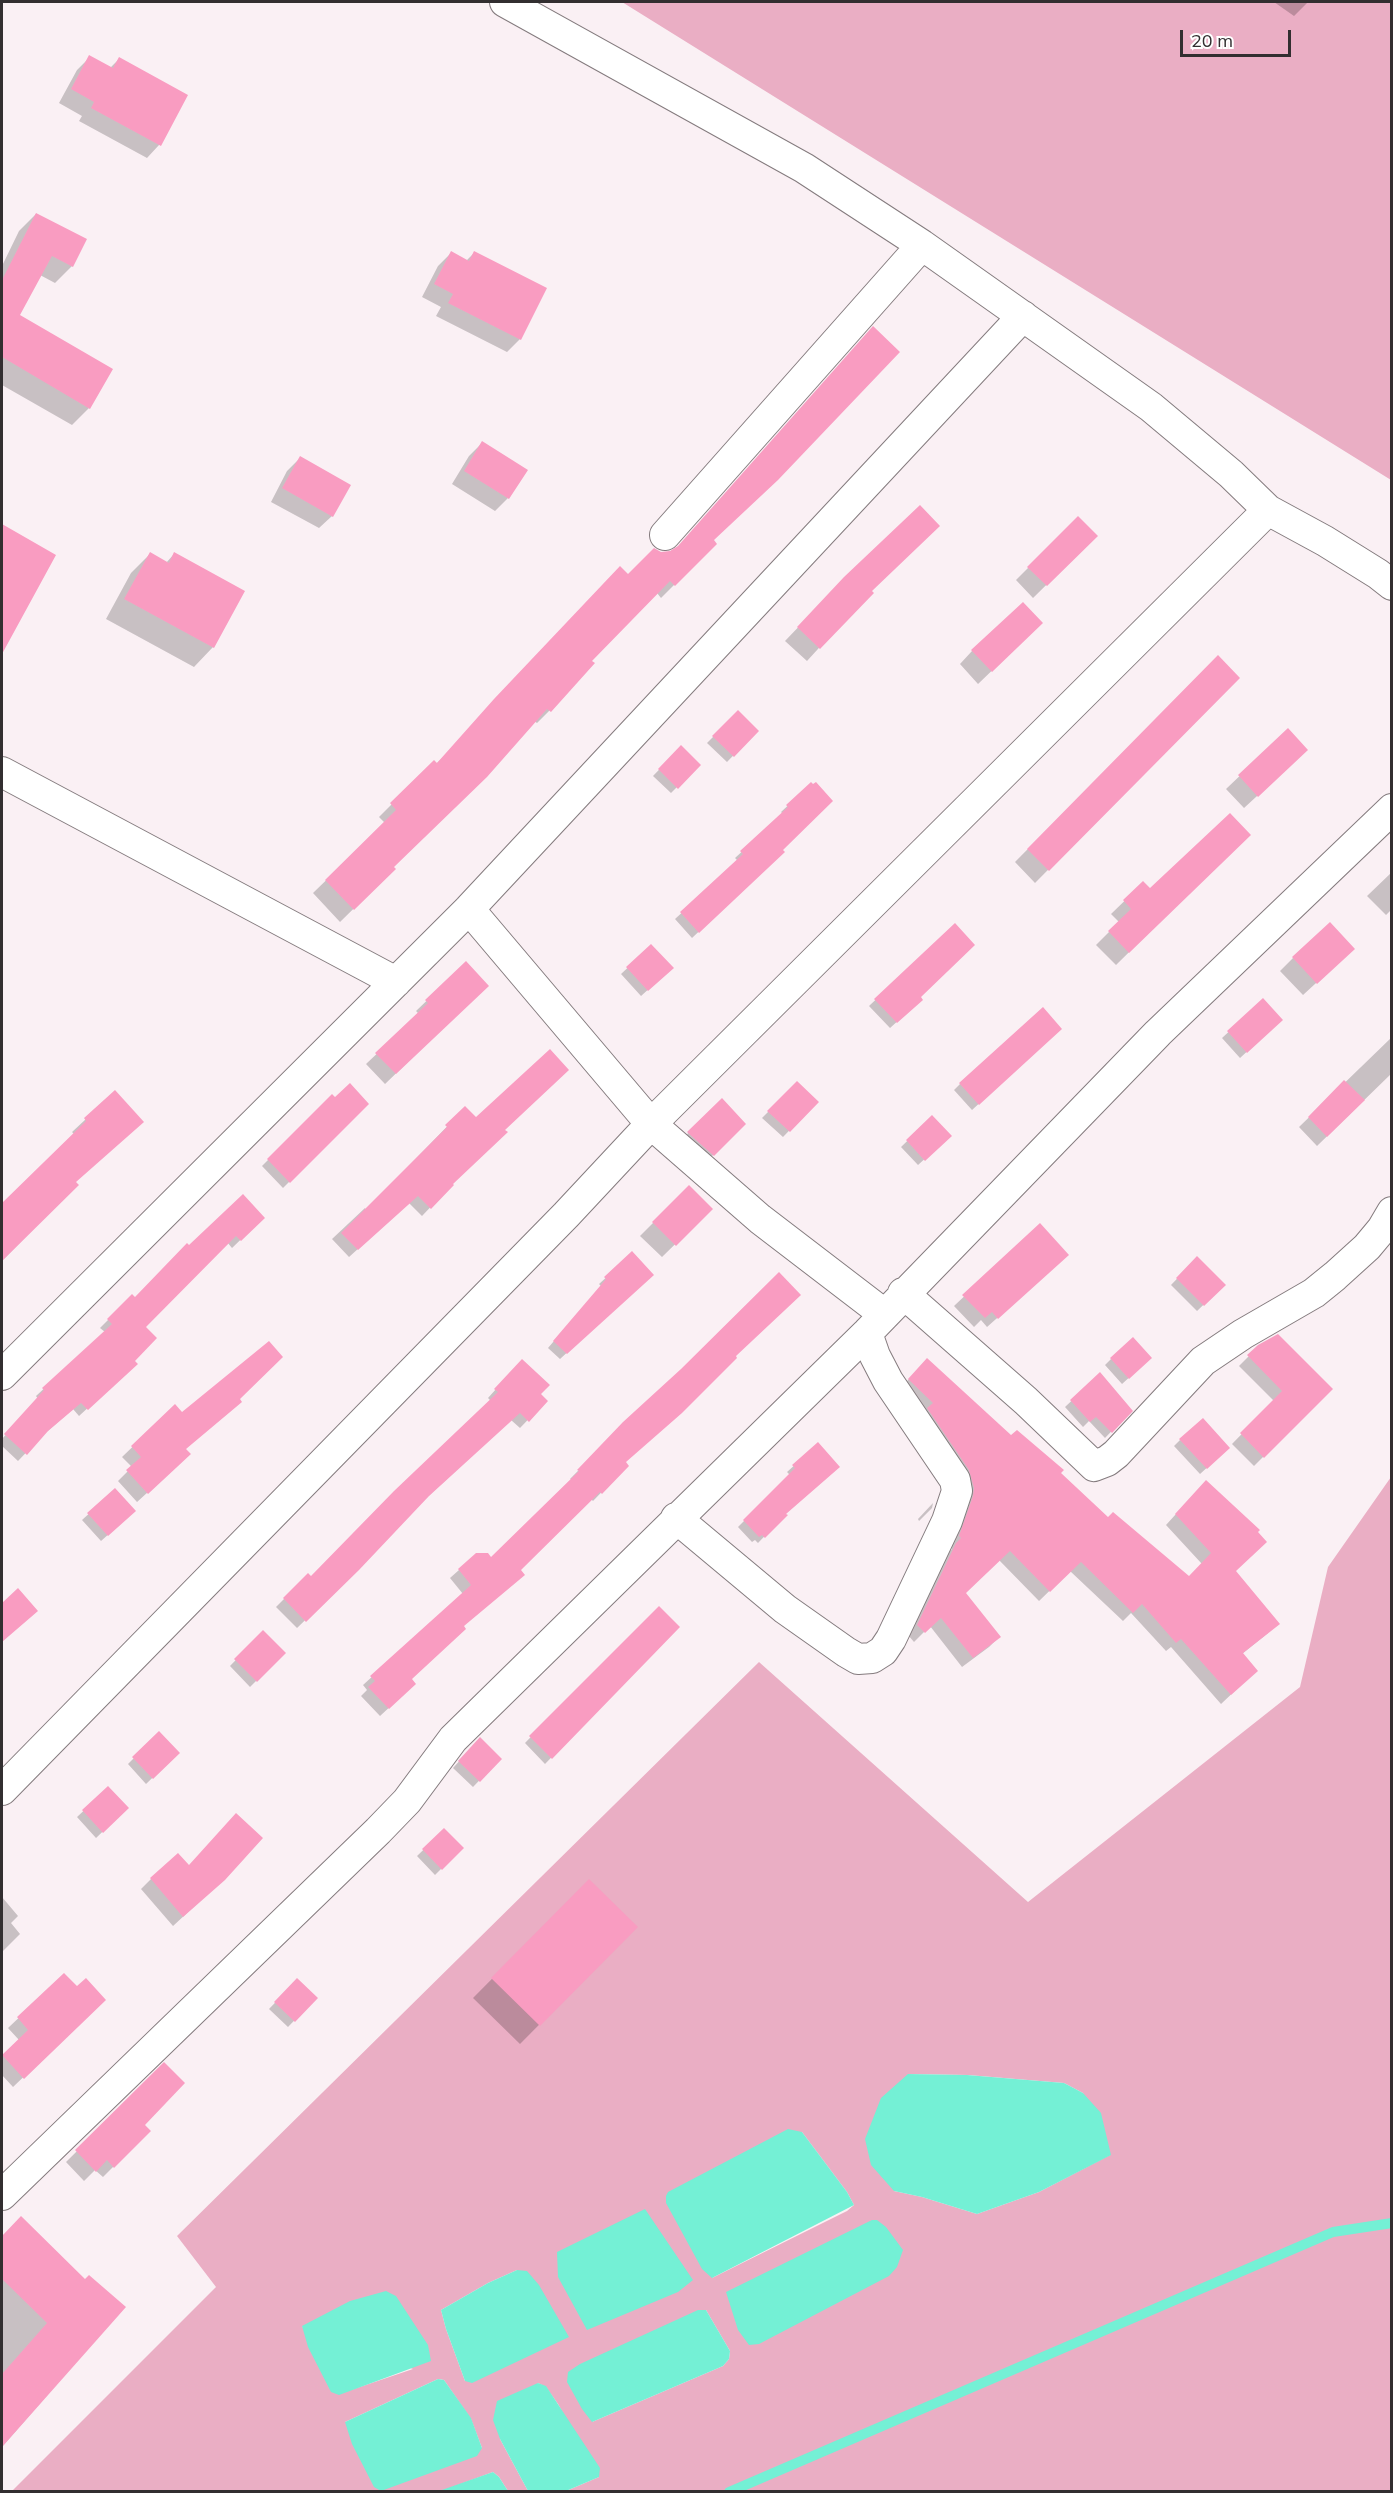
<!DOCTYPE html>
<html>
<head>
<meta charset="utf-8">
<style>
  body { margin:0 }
  #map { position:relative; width:1393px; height:2493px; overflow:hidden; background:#faf0f4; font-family:Mulish,sans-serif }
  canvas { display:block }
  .frame { position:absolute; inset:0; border:3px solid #322e30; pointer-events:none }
  .scale { position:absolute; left:1180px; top:30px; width:111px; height:27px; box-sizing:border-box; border:3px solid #322e30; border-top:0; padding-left:8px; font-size:18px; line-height:21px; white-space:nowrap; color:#322e30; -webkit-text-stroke:4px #fff; paint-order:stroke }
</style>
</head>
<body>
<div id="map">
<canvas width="1393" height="2493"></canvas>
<div class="frame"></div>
<div class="scale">20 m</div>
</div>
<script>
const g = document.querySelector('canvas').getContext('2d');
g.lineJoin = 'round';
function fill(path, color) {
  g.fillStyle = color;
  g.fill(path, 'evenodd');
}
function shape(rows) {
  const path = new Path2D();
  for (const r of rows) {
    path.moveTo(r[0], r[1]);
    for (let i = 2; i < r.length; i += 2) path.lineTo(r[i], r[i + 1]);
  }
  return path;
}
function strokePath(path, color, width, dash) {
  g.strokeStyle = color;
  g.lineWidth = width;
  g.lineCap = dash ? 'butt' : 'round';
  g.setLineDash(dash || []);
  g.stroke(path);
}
const green = shape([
  [622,2,1391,2,1391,480],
  [1391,1477,1391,2491,566,2491,599,2477,558,2404,546,2387,538,2383,500,2439,528,2491,508,2491,499,2477,493,2472,439,2492,11,2492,216,2287,177,2236,759,1662,1028,1902,1300,1687,1328,1567],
  [909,2074,968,2075,1064,2083,1083,2093,1110,2155,1039,2192,977,2214,922,2197,894,2191],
  [802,2132,847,2192,854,2205,847,2211,712,2278],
  [517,2270,465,2381,446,2329,441,2310,488,2283],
  [706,2310,730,2351,729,2359,723,2366,592,2422],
  [302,2326,413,2369,339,2394],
  [438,2379,444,2380,471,2419,482,2448,345,2422]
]);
const water = shape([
  [908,2074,967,2075,1064,2083,1083,2093,1101,2113,1111,2155,1039,2192,977,2214,922,2197,894,2191,871,2165,865,2139,881,2098],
  [788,2129,802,2132,847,2192,854,2205,712,2278,702,2269,666,2203,666,2196,668,2192],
  [645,2209,693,2280,678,2292,587,2330,558,2277,557,2252],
  [872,2220,877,2220,886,2227,903,2250,897,2267,889,2276,759,2344,749,2345,738,2330,726,2292],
  [517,2270,527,2271,539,2285,569,2337,472,2383,465,2381,446,2329,441,2310,488,2283],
  [386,2291,396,2296,428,2345,431,2361,339,2395,331,2392,308,2347,302,2326,350,2301],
  [698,2310,706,2310,730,2351,729,2359,723,2366,592,2422,582,2409,567,2382,568,2372,580,2364],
  [438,2379,444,2380,471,2418,482,2448,477,2456,381,2491,374,2487,352,2444,345,2422],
  [538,2383,546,2386,600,2468,599,2477,566,2491,528,2491,500,2439,493,2420,497,2401],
  [493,2472,499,2477,508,2491,439,2491]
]);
const shadow = shape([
  [1274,2,1308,2,1294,16],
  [90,57,110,68,119,59,186,96,159,145,147,158,79,121,82,116,59,103,77,70],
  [36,214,72,266,55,283,40,275,18,316,89,408,72,425,2,385,2,266,19,231],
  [451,253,466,261,474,253,520,339,507,352,436,316,441,307,422,297,438,266],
  [482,443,526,471,508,498,495,511,452,484,469,456],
  [300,458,332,516,319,528,271,502,287,471],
  [1078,518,1096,536,1033,598,1016,580],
  [2,525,54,555,2,651],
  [715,544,661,598,657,593,590,661,549,711,537,723,534,721,392,867,394,869,340,922,313,893,385,823,379,817,434,762,436,764,628,577,661,553],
  [150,554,166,563,174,554,243,592,213,647,194,667,106,619,131,573],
  [832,592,870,592,807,661,785,641],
  [1028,636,978,684,960,664,972,651],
  [1218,657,1238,678,1035,883,1015,862],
  [738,712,757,731,727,762,707,743],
  [1288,730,1293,763,1244,808,1226,789],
  [681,747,699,765,671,793,653,776],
  [811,784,777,858,692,938,675,919,738,861,735,858,783,814,781,812],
  [1248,835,1116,965,1096,945,1119,922,1111,914,1143,883,1150,890],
  [1392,872,1392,909,1386,915,1367,896],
  [955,925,919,997,921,1000,890,1028,869,1006],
  [651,946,672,968,641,996,621,974],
  [1293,958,1340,961,1303,995,1280,971],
  [466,963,487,986,385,1084,366,1064,419,1014,416,1011],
  [1263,1000,1281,1020,1240,1058,1222,1038],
  [1054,1035,972,1110,954,1090,960,1084],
  [1392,1037,1392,1073,1317,1146,1299,1127],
  [797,1083,817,1102,783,1137,762,1118],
  [115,1092,75,1183,76,1185,2,1261,2,1206,75,1135,72,1132],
  [332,1096,335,1099,367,1104,283,1188,262,1166],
  [722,1100,744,1124,700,1168,675,1146],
  [465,1108,476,1119,504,1130,422,1216,409,1203,349,1257,332,1239,365,1208,366,1210],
  [932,1117,950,1136,918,1165,901,1147],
  [689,1187,711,1209,662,1257,640,1236],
  [263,1218,232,1248,227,1242,144,1327,128,1371,79,1416,73,1409,42,1436,18,1461,2,1446,2,1439,38,1399,36,1396,105,1332,100,1328,132,1296,135,1299,189,1247],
  [1040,1225,1058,1264,987,1327,981,1320,974,1327,954,1306],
  [632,1254,646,1280,560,1359,548,1348,601,1286,599,1284],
  [1197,1258,1224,1285,1197,1311,1171,1285],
  [1259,1346,1331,1389,1254,1466,1232,1444,1274,1401,1239,1366],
  [1111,1359,1144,1364,1122,1384,1105,1365],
  [514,1369,546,1401,520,1428,511,1420,423,1501,358,1569,297,1628,276,1607,308,1575,311,1578,491,1401,488,1398],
  [918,1369,1059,1473,1108,1519,1188,1578,1202,1564,1166,1525,1196,1492,1234,1571,1268,1633,1242,1654,1256,1671,1221,1704,1171,1647,1166,1651,1131,1613,1123,1621,1070,1571,1039,1601,999,1560,964,1593,999,1637,989,1647,962,1667,930,1626,914,1642,908,1635,946,1555,952,1549,950,1546,964,1507,899,1390],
  [1100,1374,1131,1411,1105,1438,1089,1421,1083,1427,1065,1407],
  [175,1406,184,1450,179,1464,137,1502,118,1481,132,1467,122,1457],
  [624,1424,624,1463,627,1466,593,1501,591,1499,410,1679,406,1692,380,1716,361,1696,367,1690,363,1685,463,1594,450,1578,459,1570,491,1560,572,1480,570,1479],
  [1180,1440,1222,1454,1200,1474,1174,1446],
  [818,1444,785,1515,758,1543,755,1540,752,1542,738,1527,790,1475,787,1472],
  [115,1490,128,1517,101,1541,82,1520],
  [933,1503,932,1508,919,1521,918,1519],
  [18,1590,30,1617,2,1641,2,1605],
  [678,1627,545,1764,525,1743,605,1661],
  [263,1632,284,1653,250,1687,230,1666],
  [159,1733,178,1753,146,1784,128,1764],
  [474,1745,500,1759,473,1787,453,1768],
  [108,1788,127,1808,96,1838,77,1817],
  [444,1830,462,1848,435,1875,417,1856],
  [188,1867,212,1890,173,1926,141,1889,151,1879],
  [589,1881,636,1927,520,2044,473,1998],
  [2,1897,18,1916,11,1923,20,1934,2,1952],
  [64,1975,77,1988,104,2000,13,2087,2,2075,2,2057,19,2040,8,2028],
  [297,1980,316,1998,288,2027,269,2009],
  [164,2065,138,2142,103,2177,95,2170,84,2181,66,2162],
  [21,2219,85,2281,124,2307,2,2447,2,2238]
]);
const stream = shape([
  [729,2492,1333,2232,1392,2223]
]);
const building = shape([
  [89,55,113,68,119,57,188,95,161,146,91,108,94,102,71,89],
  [36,213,87,239,73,267,52,256,20,315,113,369,90,409,2,357,2,280],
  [451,251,469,261,474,251,547,288,521,340,448,303,453,294,434,284],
  [873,326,900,352,778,480,714,540,717,544,675,586,670,581,592,661,595,663,551,712,547,709,487,777,394,867,396,869,354,910,325,880,396,810,390,803,434,760,437,763,494,699,620,566,628,574,654,548,661,552,670,551,678,546],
  [482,441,528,470,509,499,464,471],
  [300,456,351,485,333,517,282,488],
  [920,505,940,526,872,591,874,593,820,649,797,627,844,577],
  [1078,516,1098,536,1047,586,1027,567],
  [2,524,56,555,2,654],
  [150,552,169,563,174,552,245,591,214,648,124,599],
  [1023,602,1043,623,992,672,971,650],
  [1218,655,1240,678,1049,871,1027,849],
  [738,710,759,731,734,757,712,736],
  [1288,728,1308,750,1258,797,1238,775],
  [681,745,701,765,678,789,658,769],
  [811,782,813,784,816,782,833,801,783,850,785,852,699,933,680,912,743,854,740,851,788,807,786,805],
  [1230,813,1251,835,1129,953,1108,931,1131,909,1123,900,1143,881,1150,888],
  [1330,922,1355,949,1317,984,1292,957],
  [955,923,975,945,921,997,923,1000,897,1023,874,999],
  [651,944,674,968,648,991,626,967],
  [466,961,489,986,396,1074,375,1053,428,1003,425,1000],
  [1263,998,1283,1020,1247,1053,1227,1031],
  [1043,1007,1062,1029,979,1105,959,1083],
  [550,1049,569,1070,505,1130,508,1132,453,1184,454,1185,431,1209,418,1196,358,1250,341,1233,447,1127,445,1125,465,1106,476,1117],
  [1344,1080,1365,1100,1327,1137,1308,1117],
  [797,1081,819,1102,790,1132,767,1111],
  [350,1083,369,1104,290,1183,267,1159,332,1094,335,1097],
  [115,1090,144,1122,76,1182,79,1185,2,1261,2,1203,86,1121,84,1118],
  [722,1098,746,1124,714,1156,687,1132],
  [932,1115,952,1136,925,1161,906,1140],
  [689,1185,713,1209,676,1246,652,1222],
  [243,1194,265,1218,241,1241,236,1236,146,1327,157,1338,135,1361,138,1364,88,1410,81,1403,48,1431,27,1455,4,1434,44,1390,42,1388,112,1324,107,1319,132,1294,135,1297,187,1243,189,1245],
  [1040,1223,1069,1255,998,1319,992,1312,985,1318,962,1295],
  [632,1251,654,1275,567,1354,553,1341,606,1279,604,1277],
  [1197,1256,1226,1285,1204,1306,1176,1278],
  [779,1272,801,1295,736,1356,737,1358,682,1413,626,1462,629,1466,602,1494,600,1492,521,1570,525,1575,464,1626,466,1629,412,1679,416,1684,389,1709,368,1687,375,1681,370,1676,471,1585,458,1569,476,1553,488,1553,491,1557,579,1471,577,1470,623,1422,681,1369],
  [1278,1334,1333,1389,1264,1458,1240,1433,1282,1391,1247,1355,1258,1345],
  [1133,1337,1152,1358,1129,1379,1110,1358],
  [269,1341,283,1357,240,1399,242,1402,186,1449,191,1454,148,1494,126,1470,141,1457,131,1446,175,1404,182,1412],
  [927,1358,1011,1435,1017,1430,1064,1470,1061,1473,1108,1517,1113,1512,1189,1576,1211,1553,1175,1514,1206,1480,1260,1530,1258,1532,1267,1542,1236,1571,1280,1624,1243,1653,1258,1671,1231,1695,1181,1639,1176,1643,1142,1604,1133,1613,1081,1562,1050,1592,1010,1551,966,1593,1001,1637,973,1658,941,1618,925,1633,917,1625,956,1543,961,1538,959,1536,973,1496,974,1488,969,1470,927,1408,933,1403,908,1379],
  [522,1359,550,1385,541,1394,548,1401,529,1422,520,1413,429,1496,359,1570,306,1622,283,1598,308,1573,311,1576,394,1491,498,1392,494,1389],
  [1100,1372,1133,1411,1112,1433,1096,1417,1090,1422,1070,1400],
  [1203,1418,1230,1448,1207,1469,1179,1439],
  [818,1442,840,1467,786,1514,788,1515,765,1538,762,1535,759,1537,743,1520,795,1468,792,1465],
  [115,1488,136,1511,108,1536,87,1513],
  [18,1588,38,1611,2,1642,2,1603],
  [659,1606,680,1627,552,1759,529,1736],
  [263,1630,286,1653,257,1682,234,1659],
  [159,1731,180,1753,153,1779,132,1757],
  [480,1737,502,1759,480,1782,458,1761],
  [108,1786,129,1808,103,1833,82,1810],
  [236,1813,263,1838,225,1880,183,1917,150,1878,178,1853,189,1865],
  [444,1828,464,1848,442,1870,422,1849],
  [589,1879,638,1927,540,2026,491,1978],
  [64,1973,77,1986,86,1978,106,2000,24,2079,2,2055,28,2030,17,2017],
  [297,1978,318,1998,295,2022,274,2002],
  [164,2062,185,2083,145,2125,151,2131,114,2168,107,2160,96,2172,75,2150],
  [21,2216,85,2279,89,2275,126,2307,2,2447,2,2374,47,2323,2,2279,2,2236]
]);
const minor = shape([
  [505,2,804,168,922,245,1151,407,1231,474,1268,510,1325,541,1378,574,1392,585],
  [665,535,922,245],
  [2,772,396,982],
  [469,909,651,1124,760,1219,884,1314],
  [903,1293,1026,1401,1094,1466,1107,1461,1116,1454,1203,1361,1243,1334,1314,1293,1335,1276,1367,1247,1382,1229,1392,1212],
  [2,1375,469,909,1023,316],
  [676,1518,785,1609,846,1652,858,1659,872,1658,883,1651,891,1639,947,1521,957,1491,955,1480,888,1381,875,1356,867,1333],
  [2,1790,566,1215,651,1124,1268,510],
  [2,2195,378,1831,407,1801,453,1739,867,1333,1158,1033,1392,809]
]);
fill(green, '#eaaec4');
fill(water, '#74f0d5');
fill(shadow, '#0003');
strokePath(stream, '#74f0d5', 10);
fill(building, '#f99cc1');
strokePath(minor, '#847b7e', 32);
strokePath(minor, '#fff', 30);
</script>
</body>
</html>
